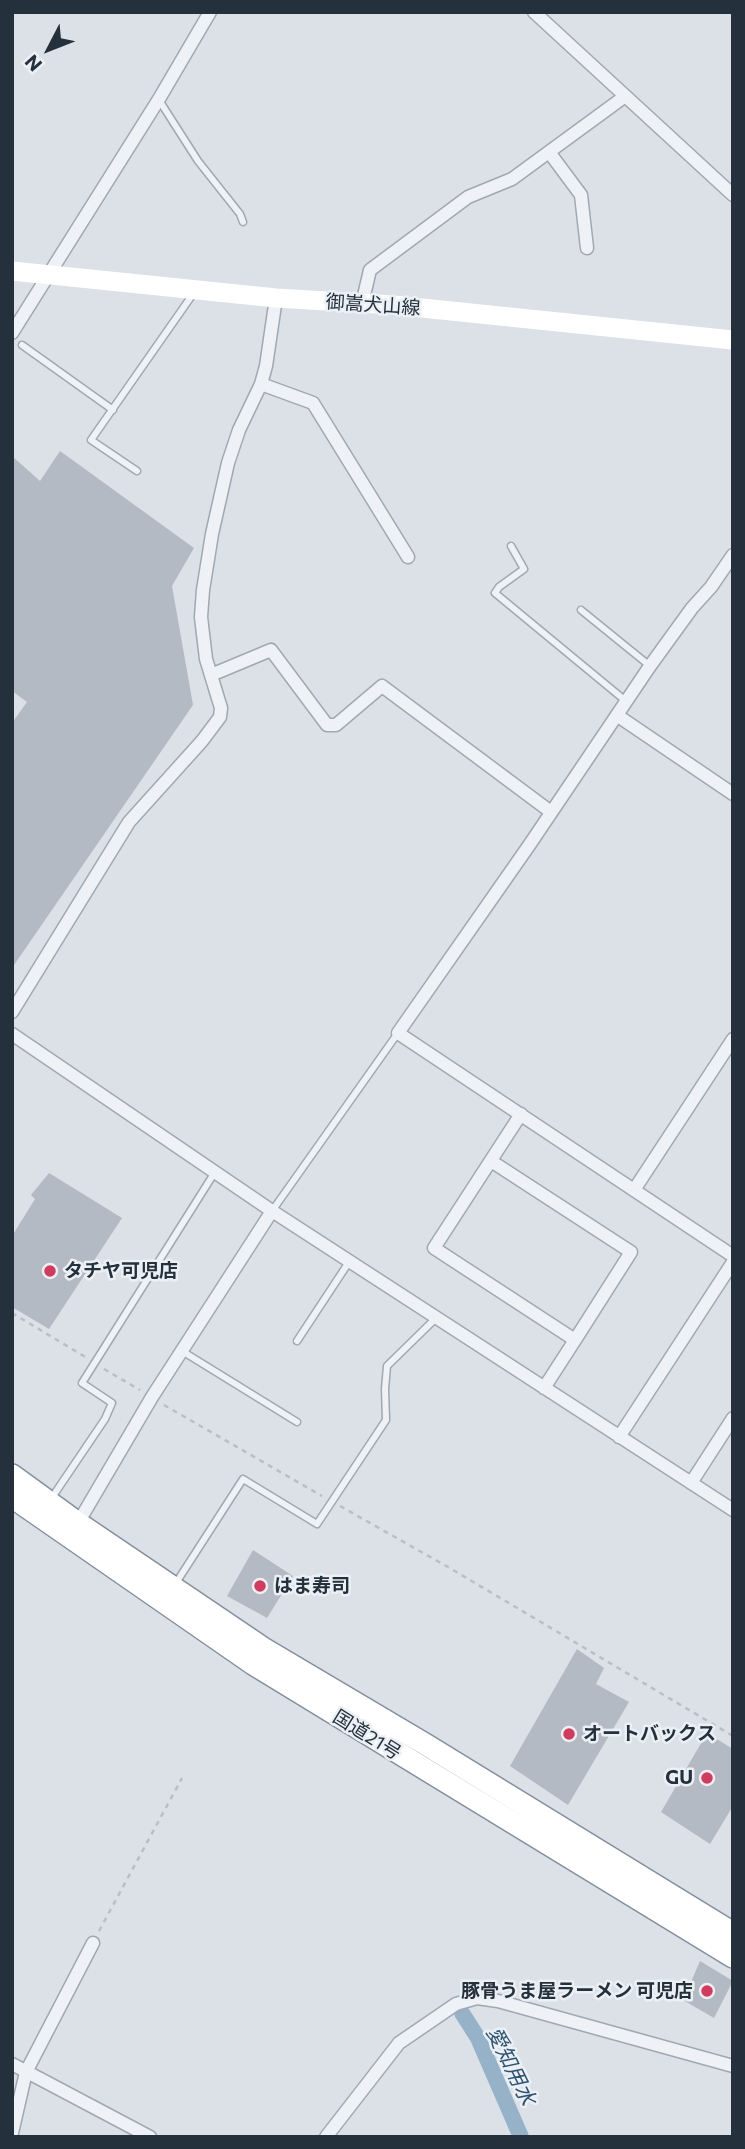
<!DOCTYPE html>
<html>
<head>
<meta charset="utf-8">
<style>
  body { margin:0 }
  #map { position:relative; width:745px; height:2149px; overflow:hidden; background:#dce1e7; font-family:Commissioner,sans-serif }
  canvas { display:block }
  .frame { position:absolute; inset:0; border:14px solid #25303d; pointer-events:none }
  .north { position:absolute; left:14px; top:14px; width:70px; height:70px; -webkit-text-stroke:5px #ebf0f4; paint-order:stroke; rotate:228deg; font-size:19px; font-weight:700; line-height:28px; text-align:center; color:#25303d }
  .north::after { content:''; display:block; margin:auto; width:24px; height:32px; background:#25303d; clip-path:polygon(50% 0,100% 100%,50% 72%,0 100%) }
</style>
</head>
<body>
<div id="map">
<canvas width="745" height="2149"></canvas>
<div class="frame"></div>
<div class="north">N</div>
</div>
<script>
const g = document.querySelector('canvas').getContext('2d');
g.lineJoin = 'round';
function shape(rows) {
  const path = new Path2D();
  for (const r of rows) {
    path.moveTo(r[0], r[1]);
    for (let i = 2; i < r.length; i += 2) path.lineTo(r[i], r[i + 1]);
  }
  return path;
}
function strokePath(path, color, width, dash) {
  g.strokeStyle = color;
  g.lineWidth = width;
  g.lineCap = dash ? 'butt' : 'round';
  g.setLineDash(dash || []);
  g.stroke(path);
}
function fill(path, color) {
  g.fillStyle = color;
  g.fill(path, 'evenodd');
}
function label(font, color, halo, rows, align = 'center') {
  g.font = font + ' Commissioner,"Noto Sans JP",sans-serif';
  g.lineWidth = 5;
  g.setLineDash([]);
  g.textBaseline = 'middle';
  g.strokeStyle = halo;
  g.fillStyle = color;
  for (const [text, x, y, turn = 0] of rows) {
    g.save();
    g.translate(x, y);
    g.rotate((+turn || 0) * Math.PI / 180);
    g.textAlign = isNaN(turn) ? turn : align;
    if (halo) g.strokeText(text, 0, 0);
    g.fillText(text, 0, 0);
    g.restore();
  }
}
const canal = shape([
  [462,2013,478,2038,521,2137]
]);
const building = shape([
  [60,451,194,548,172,586,193,705,12,968,12,723,27,702,12,691,12,456,40,481],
  [49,1173,122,1218,49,1329,12,1307,12,1236,35,1199,31,1195],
  [253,1550,293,1576,267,1618,227,1596],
  [577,1649,604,1668,596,1684,629,1702,568,1805,510,1766],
  [707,1733,733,1749,733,1806,710,1844,661,1812],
  [700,1961,733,1981,714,2018,683,2000]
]);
const path = shape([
  [12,1313,87,1358],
  [104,1369,140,1390],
  [164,1405,322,1496],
  [340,1506,448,1567,733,1736],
  [99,1931,182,1778]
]);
const service = shape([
  [159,100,198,161,240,214,243,222],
  [22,345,113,410],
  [137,471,91,440,193,294],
  [511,546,524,569,499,587,495,593,627,702],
  [581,610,650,666],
  [272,1211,398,1033],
  [297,1341,349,1262],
  [182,1351,297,1422],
  [51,1499,105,1419,112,1403,82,1383,215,1172],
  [176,1583,243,1479,317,1524,386,1420,385,1389,387,1366,436,1318]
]);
const minor = shape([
  [534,12,733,195],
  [549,152,581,195,587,248],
  [362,304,370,270,468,197,512,179,624,97],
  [12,333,159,99,210,12],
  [261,384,313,403,408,557],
  [733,555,711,587,692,608,650,666,530,844,398,1033,733,1256],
  [211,675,271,650,327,725,336,725,382,686,551,812],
  [618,716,733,794],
  [12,1012,129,822,202,741,220,717,221,708,206,659,201,617,203,590,212,534,228,463,239,430,261,384,266,366,276,298],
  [12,1034,272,1211,733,1510],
  [521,1114,434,1248,575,1340,544,1388],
  [491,1161,631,1252,575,1340],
  [634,1190,733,1039],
  [619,1437,733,1262],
  [691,1483,733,1418],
  [78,1523,152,1397,272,1211],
  [12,2064,150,2137],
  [12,2133,26,2072,93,1943],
  [326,2137,399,2043,456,2004,477,1998,498,2001,733,2066]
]);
const secondary = shape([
  [12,271,276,298,393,305,733,340]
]);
const trunk = shape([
  [12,1475,78,1523,263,1648,425,1744,733,1933],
  [12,1497,253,1664,733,1957]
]);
const markers = [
  [50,1271,7,"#d23b5e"],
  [260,1586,7,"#d23b5e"],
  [569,1734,7,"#d23b5e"],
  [707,1778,7,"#d23b5e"],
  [707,1991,7,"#d23b5e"]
];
const streetNames = [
  ["御嵩犬山線",373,305,4],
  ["国道21号",367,1735,32]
];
const poiNames = [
  ["タチヤ可児店",64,1271],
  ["はま寿司",274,1586],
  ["オートバックス",583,1734],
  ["GU",693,1778,"right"],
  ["豚骨うま屋ラーメン 可児店",693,1991,"right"]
];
const waterNames = [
  ["愛知用水",511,2066,64]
];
strokePath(canal, '#95b2c8', 16);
fill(building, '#b3bac3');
strokePath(service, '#a1a8b1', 9);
strokePath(minor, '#a1a8b1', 15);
strokePath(trunk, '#838f9e', 24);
strokePath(path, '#babfc5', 2.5, [5, 5]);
strokePath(service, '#eef1f5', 6);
strokePath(minor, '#eef1f5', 12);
strokePath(secondary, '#fff', 19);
strokePath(trunk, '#fff', 21);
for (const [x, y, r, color] of markers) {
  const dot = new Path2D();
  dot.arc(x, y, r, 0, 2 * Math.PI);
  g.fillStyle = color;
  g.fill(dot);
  strokePath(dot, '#ebf0f4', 2.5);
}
label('19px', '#25303d', '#ebf0f4', streetNames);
label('bold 19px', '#25303d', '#ebf0f4', poiNames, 'left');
label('italic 21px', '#2e5272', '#ebf0f4', waterNames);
</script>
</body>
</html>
